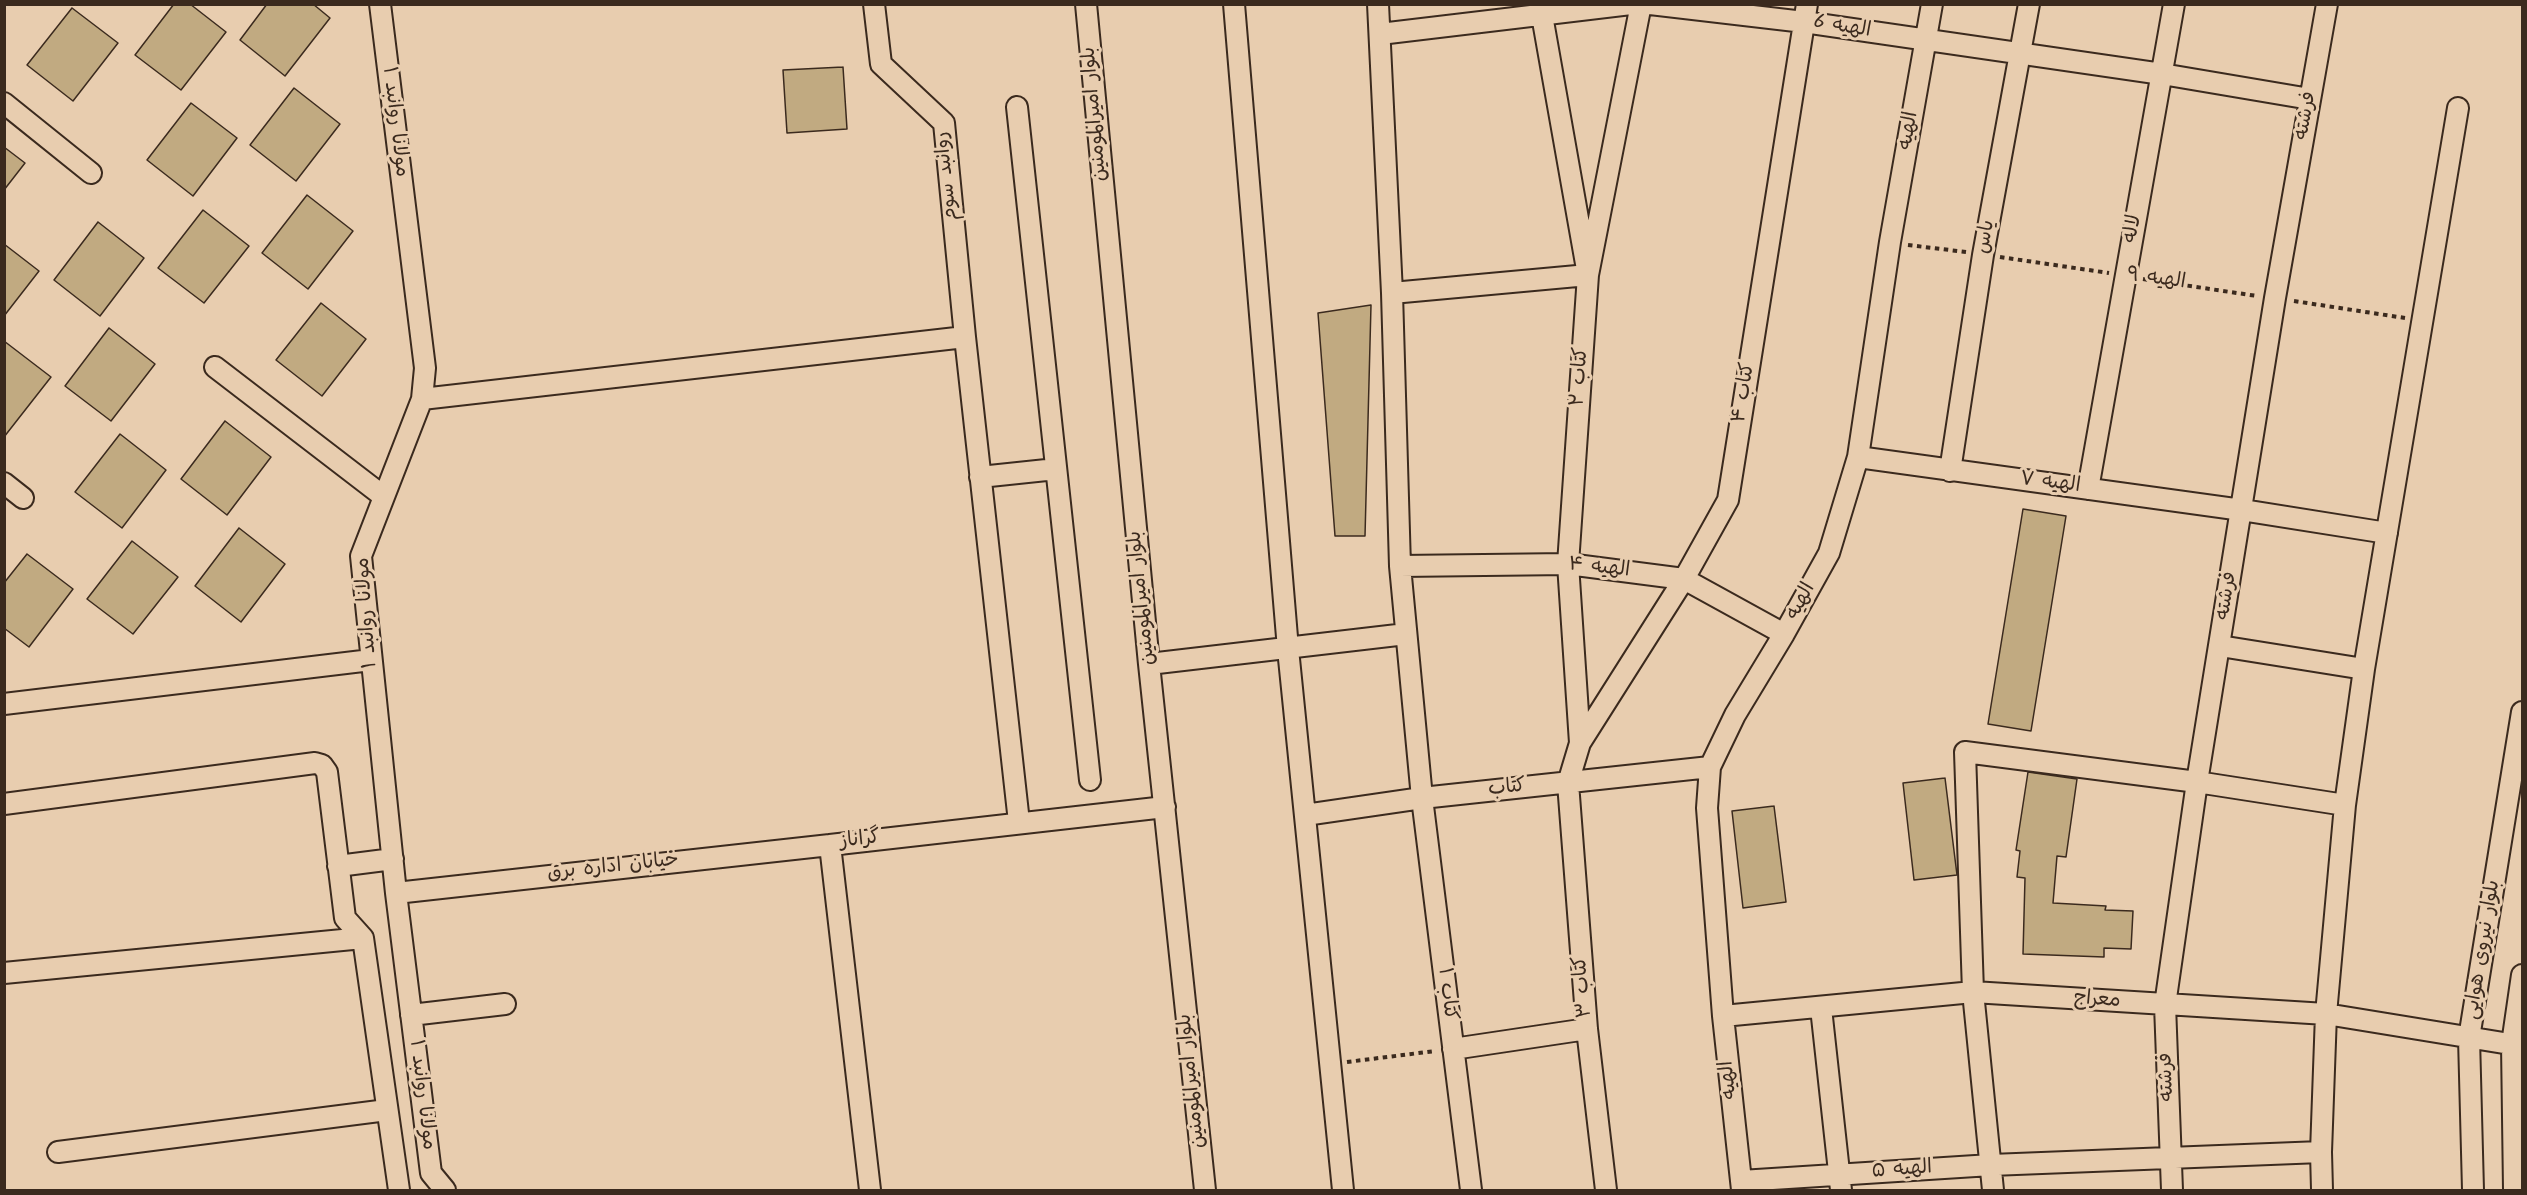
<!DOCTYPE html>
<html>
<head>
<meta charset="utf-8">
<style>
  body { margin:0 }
  #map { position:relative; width:2527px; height:1195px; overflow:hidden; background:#e8cdaf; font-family:Kalam,sans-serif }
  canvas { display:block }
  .frame { position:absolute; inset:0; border:6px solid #3b2a1e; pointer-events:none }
</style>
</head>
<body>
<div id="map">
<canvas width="2527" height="1195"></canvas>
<div class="frame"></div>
</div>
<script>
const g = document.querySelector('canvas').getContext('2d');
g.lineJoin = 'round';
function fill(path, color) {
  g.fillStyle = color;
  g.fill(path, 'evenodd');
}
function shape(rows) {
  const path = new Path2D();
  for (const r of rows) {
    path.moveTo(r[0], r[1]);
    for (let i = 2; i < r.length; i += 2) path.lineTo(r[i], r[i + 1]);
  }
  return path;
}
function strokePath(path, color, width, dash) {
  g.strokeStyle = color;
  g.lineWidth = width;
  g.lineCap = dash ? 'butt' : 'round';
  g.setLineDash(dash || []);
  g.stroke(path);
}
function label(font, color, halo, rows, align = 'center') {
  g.font = font + ' Kalam,"Playpen Sans Arabic",sans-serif';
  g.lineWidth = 6;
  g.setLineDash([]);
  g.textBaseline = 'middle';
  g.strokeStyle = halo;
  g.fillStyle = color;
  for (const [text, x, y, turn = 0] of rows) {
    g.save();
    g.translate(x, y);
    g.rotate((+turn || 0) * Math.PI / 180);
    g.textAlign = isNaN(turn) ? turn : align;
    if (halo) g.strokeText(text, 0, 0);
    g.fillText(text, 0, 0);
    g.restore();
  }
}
const building = shape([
  [174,4,190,4,226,32,181,90,135,55,174,4],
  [267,4,313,4,330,18,285,76,240,40,267,4],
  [72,8,118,43,73,101,27,65,72,8],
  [843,67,847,129,787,133,783,70,843,67],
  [294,88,340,124,296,181,250,145,294,88],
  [191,103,237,138,193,196,147,160,191,103],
  [4,147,25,163,4,190,4,147],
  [307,195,353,231,308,289,262,253,307,195],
  [203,210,249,246,204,303,158,268,203,210],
  [98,222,144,258,100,316,54,280,98,222],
  [4,244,39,271,4,316,4,244],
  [321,303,366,339,322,396,276,360,321,303],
  [1371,305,1365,536,1335,536,1318,313,1371,305],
  [109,328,155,364,111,421,65,386,109,328],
  [4,341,51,377,4,437,4,341],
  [225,421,271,457,227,515,181,479,225,421],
  [120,434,166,470,122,528,75,492,120,434],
  [2023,509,2066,516,2031,731,1988,724,2023,509],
  [239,528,285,564,241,622,195,586,239,528],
  [132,541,178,577,133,634,87,599,132,541],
  [27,554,73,589,29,647,4,628,4,583,27,554],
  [2028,772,2077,779,2066,857,2057,856,2053,903,2106,906,2105,910,2133,911,2131,949,2104,948,2104,957,2023,954,2025,878,2017,877,2020,851,2016,850,2028,772],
  [1945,778,1957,875,1914,880,1903,783,1945,778],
  [1774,806,1786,902,1743,908,1732,811,1774,806]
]);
const path = shape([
  [1908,245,1966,252],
  [2000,257,2109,273],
  [2143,279,2257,296],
  [2294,301,2405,318],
  [1347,1062,1435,1051]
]);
const minor = shape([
  [380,4,425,368,422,399,361,556,396,893,431,1173,445,1190],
  [874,4,881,64,944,123,965,337,1019,822],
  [1086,4,1149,664,1205,1190],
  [1234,4,1288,649,1343,1190],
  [1378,4,1392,293,1400,566,1422,798,1471,1190],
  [1540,4,1588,275,1568,564,1580,743],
  [1650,4,1804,22,2162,74,2310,99],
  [1380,34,1631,4],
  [4,103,91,173],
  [1017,107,1090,780],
  [1392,293,1588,275,1641,4],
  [215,367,383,496],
  [422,399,965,337],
  [1858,457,2242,510,2387,533],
  [1950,471,1983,255,2029,4],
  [980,477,1056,469],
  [4,483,23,498],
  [2088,489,2174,4],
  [1400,566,1568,564,1684,579,1784,634],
  [2220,646,2364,669],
  [1149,664,1406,634],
  [4,704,371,660],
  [4,804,315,763,322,765,327,772,345,918,363,938,399,1190],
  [1305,815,1422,798,1710,767],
  [338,866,393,859],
  [396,893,830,845],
  [4,973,363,938],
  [1821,1008,1841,1190],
  [411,1015,505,1004],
  [1723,1016,1973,992,2326,1014,2522,1046],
  [1453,1049,1587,1029],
  [58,1152,387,1110],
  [1741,1181,1991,1165,2321,1152],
  [870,1190,830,845,1165,807],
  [1606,1190,1587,1029,1568,783,1580,743,1684,579,1728,500,1807,4],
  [1742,1190,1723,1016,1707,808,1710,767,1735,715,1784,634,1829,553,1858,457,1890,242,1932,4],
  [1993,1190,1973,992,1965,752,2197,782,2345,805],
  [2172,1190,2165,1005,2197,782,2275,298,2327,4],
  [2322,1190,2321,1152,2326,1014,2345,805,2364,669,2458,108],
  [2473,1190,2469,1038,2522,712],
  [2514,1190,2512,1044,2522,975]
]);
const streetNames = [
  ["الهیه 6",1842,28,9],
  ["بلوار امیرالمومنین",1096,114,-95],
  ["فرشته",2307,116,-80],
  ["مولانا روانبد ۱",394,122,83],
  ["الهیه",1910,131,-80],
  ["روانبد سوم",948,176,-96],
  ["لاله",2134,229,-80],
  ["یاس",1987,237,-80],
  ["الهیه ۹",2156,280,8],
  ["کتاب ۲",1581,377,-86],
  ["کتاب ۴",1745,393,-81],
  ["الهیه ۷",2050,484,7],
  ["الهیه ۴",1599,569,6],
  ["فرشته",2228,596,-81],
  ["بلوار امیرالمومنین",1143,598,-96],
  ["الهیه",1802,602,-61],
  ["مولانا روانبد ۱",368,613,-94],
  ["کتاب",1507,789,-6],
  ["گراناز",860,841,-7],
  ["خیابان اداره برق",613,868,-6],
  ["بلوار نیروی هوایی",2484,950,-81],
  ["کتاب ۳",1584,987,-95],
  ["کتاب ۱",1446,994,83],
  ["معراج",2097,1001,4],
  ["فرشته",2168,1077,-92],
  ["الهیه",1730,1080,-96],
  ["بلوار امیرالمومنین",1193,1081,-96],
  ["مولانا روانبد ۱",421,1095,83],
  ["الهیه ۵",1902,1171,-4]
];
fill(building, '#c1aa81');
strokePath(building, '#3b2a1e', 1.5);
strokePath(minor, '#3b2a1e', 24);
strokePath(path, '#3b2a1e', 4, [4.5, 4.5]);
strokePath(minor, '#e8cdaf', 20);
label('20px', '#3b2a1e', '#e8cdaf', streetNames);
</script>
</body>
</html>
